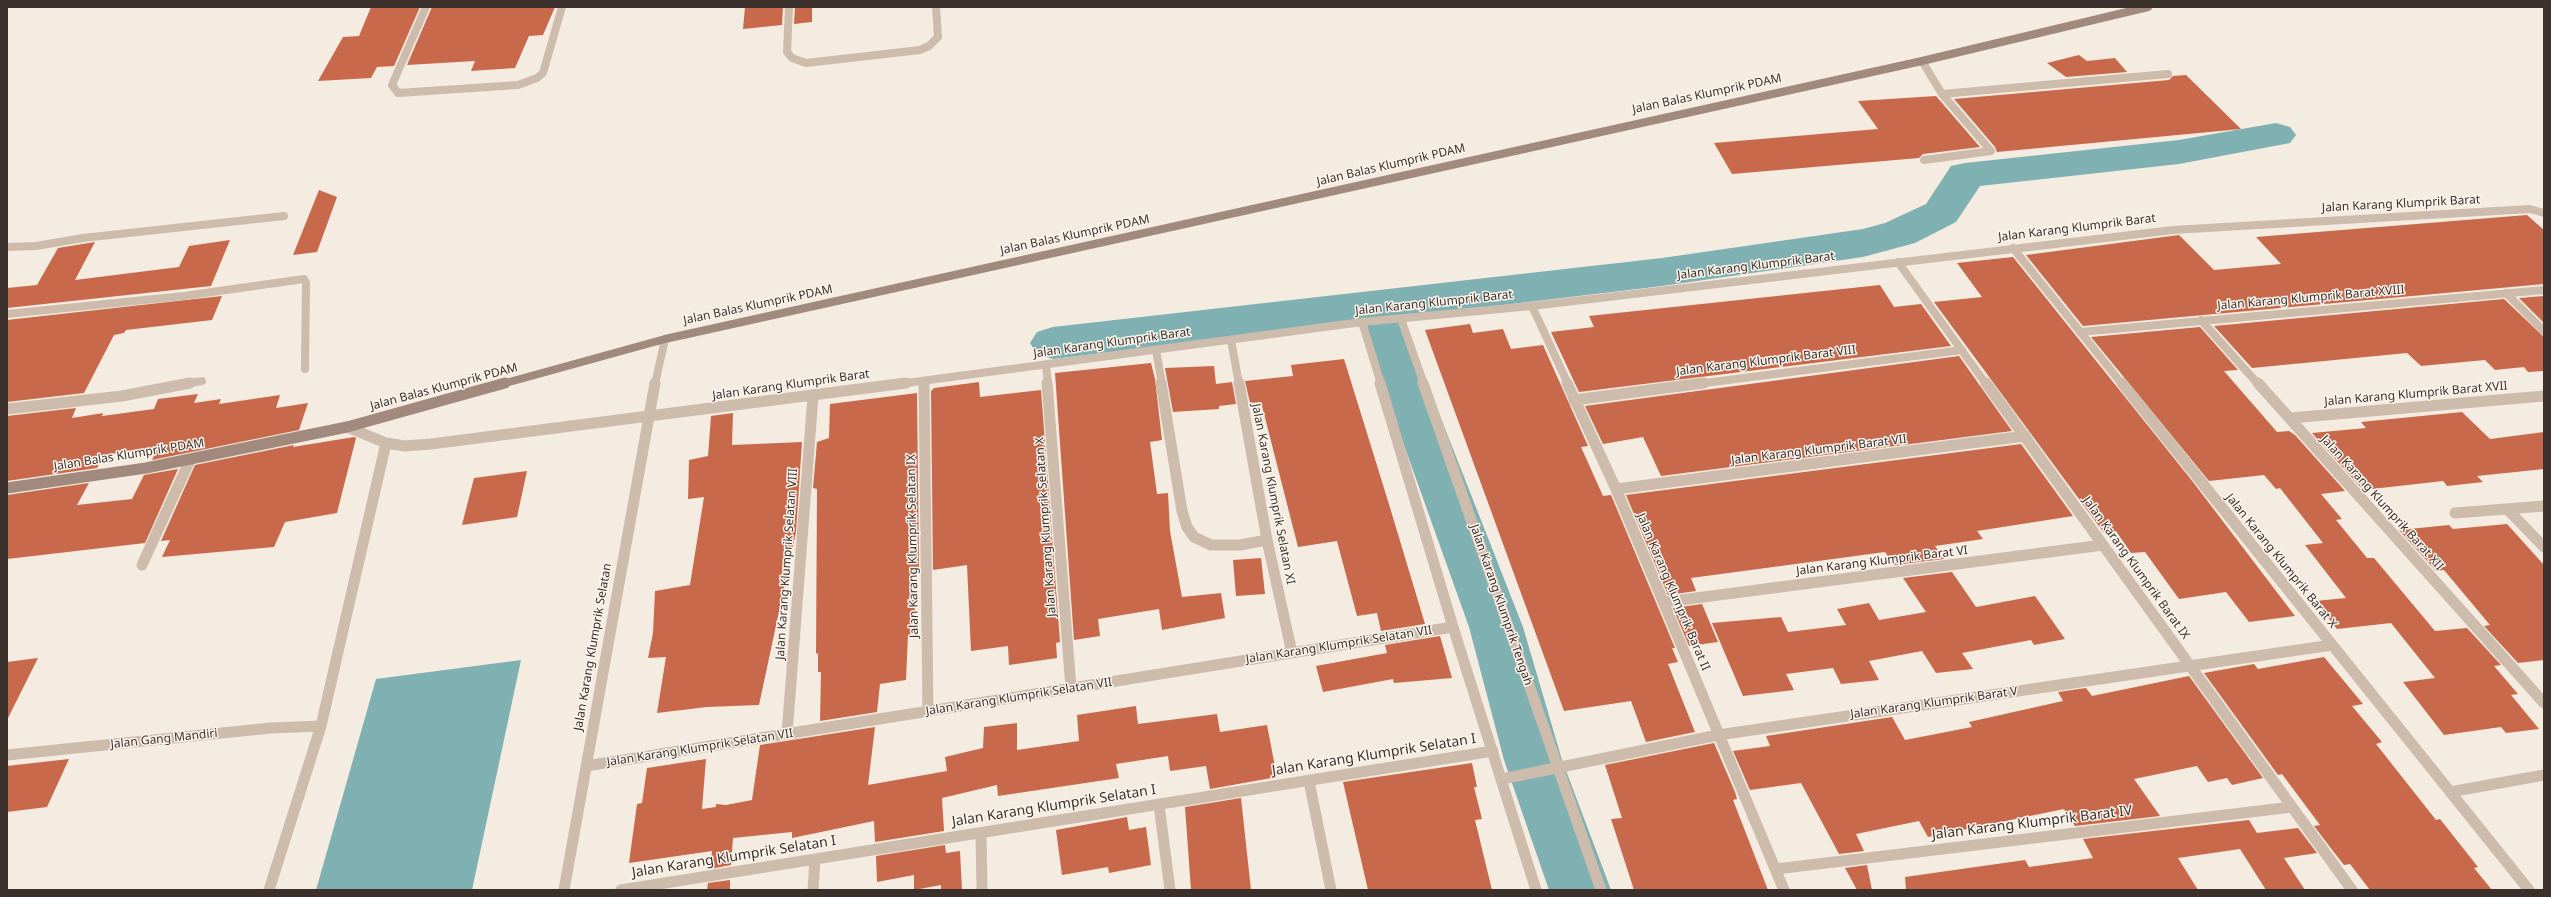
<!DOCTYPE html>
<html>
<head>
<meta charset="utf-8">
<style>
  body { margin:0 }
  #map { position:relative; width:2551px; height:897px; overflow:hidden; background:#f4ebe1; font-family:"Noto Sans",sans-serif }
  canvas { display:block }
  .frame { position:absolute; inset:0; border:8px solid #3b302b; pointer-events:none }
</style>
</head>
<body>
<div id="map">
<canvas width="2551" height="897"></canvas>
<div class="frame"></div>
</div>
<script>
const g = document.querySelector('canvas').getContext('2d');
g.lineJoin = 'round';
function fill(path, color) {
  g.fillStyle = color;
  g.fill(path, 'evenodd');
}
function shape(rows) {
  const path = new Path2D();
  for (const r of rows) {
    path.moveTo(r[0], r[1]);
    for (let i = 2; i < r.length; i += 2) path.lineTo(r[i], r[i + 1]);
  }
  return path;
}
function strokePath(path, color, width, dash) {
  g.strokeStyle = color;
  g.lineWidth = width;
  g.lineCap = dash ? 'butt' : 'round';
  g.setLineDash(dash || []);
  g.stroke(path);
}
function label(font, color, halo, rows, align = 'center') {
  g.font = font + ' "Noto Sans",sans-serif';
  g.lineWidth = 3;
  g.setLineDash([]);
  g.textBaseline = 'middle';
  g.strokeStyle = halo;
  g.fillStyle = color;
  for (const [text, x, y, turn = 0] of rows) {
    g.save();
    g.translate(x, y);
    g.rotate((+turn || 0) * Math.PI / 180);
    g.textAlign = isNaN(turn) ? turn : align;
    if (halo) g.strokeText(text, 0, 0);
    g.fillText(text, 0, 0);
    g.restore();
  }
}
const water = shape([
  [521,660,472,890,316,890,376,679]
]);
const river = shape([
  [2276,123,2290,127,2296,135,2290,143,2179,164,1980,186,1956,222,1915,243,1863,257,1662,286,1403,317,1409,337,1523,627,1562,760,1611,890,1549,890,1504,760,1469,627,1360,322,1053,359,1037,354,1030,343,1037,332,1053,327,1662,258,1863,229,1885,223,1926,204,1951,166,1965,163,2179,140,2276,123]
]);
const building = shape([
  [371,7,420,7,394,66,377,67,371,78,318,81,343,37,359,36],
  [432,7,555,7,543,35,529,36,515,68,471,71,475,61,407,65],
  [745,7,783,7,782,25,743,29],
  [795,7,812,7,812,22,794,24],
  [2079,55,2087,61,2115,58,2127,72,2066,77,2047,63],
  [2186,75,2241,129,1997,152,1995,147,1954,99,2169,80,2173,76],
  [1936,96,1980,147,1923,154,1919,158,1732,174,1714,143,1878,129,1858,101],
  [319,190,337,197,317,252,293,255],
  [2527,215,2544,230,2544,284,2083,326,2026,255,2179,235,2214,270,2281,264,2256,237],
  [230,240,211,286,7,308,7,288,37,285,58,248,95,242,75,280,179,267,189,246],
  [2013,257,2193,482,2295,616,2249,622,2226,592,2179,599,2145,552,2131,553,2116,531,2104,533,1934,302,1982,297,1957,263],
  [1880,285,1894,307,1921,304,1951,346,1579,392,1551,332,1594,327,1589,316],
  [222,296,212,320,126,330,124,333,114,335,84,393,7,402,7,320],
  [2544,296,2544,323,2519,298],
  [2504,299,2544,337,2544,371,2528,372,2524,367,2495,370,2485,360,2421,366,2407,353,2252,368,2214,326],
  [1470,324,1473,333,1503,329,1511,349,1543,345,1588,446,1581,447,1603,496,1611,495,1675,648,1672,648,1678,662,1668,664,1695,732,1646,742,1631,701,1564,711,1425,330],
  [2200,327,2238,370,2224,371,2277,432,2289,431,2295,435,2345,491,2321,494,2342,519,2336,520,2367,558,2374,558,2435,631,2467,628,2501,665,2494,666,2518,694,2511,695,2539,729,2506,733,2501,727,2444,735,2403,682,2435,678,2391,623,2337,629,2315,601,2346,598,2305,545,2323,543,2280,488,2276,489,2264,475,2209,481,2091,337],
  [1959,356,2012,431,1661,476,1643,437,1603,444,1585,406],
  [1344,359,1388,501,1425,624,1381,631,1377,613,1357,616,1337,541,1298,547,1261,402,1250,403,1245,381,1293,376,1291,365],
  [1151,363,1155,379,1162,440,1150,442,1157,494,1168,493,1170,531,1182,597,1221,593,1225,618,1162,630,1159,609,1098,619,1100,636,1074,640,1055,373],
  [1214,366,1216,384,1232,382,1236,404,1219,406,1219,409,1173,412,1165,368],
  [979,382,980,397,1041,390,1060,642,1056,643,1057,658,1009,665,1008,646,971,651,967,565,933,570,931,391,934,388],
  [917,393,919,571,913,572,916,634,908,635,906,680,880,684,877,712,820,721,821,672,818,672,818,653,816,654,817,489,813,488,817,442,829,438,830,404],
  [198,394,194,403,221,399,219,404,280,395,276,408,308,403,299,430,152,460,158,447,104,455,97,468,7,481,7,416,76,408,72,418,103,413,102,416,154,409,158,399],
  [2462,412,2490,439,2544,432,2544,469,2477,476,2483,482,2447,486,2443,481,2363,490,2312,433,2366,428,2361,422],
  [733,413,732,445,802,442,796,532,759,705,707,707,657,713,666,657,648,658,653,633,655,591,690,585,704,497,688,499,689,460,708,456,711,416],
  [354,437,356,438,337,513,285,522,274,547,162,557,170,540,161,541,195,465,294,445,293,447],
  [2021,444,2073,516,1977,531,1983,539,1935,546,1944,559,1894,565,1885,552,1691,578,1696,591,1668,595,1626,495],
  [178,469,145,543,7,559,7,495,89,483,77,505,132,499,144,475],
  [527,471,517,517,462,525,474,478],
  [2507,524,2544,565,2544,660,2518,663,2484,626,2490,625,2444,570,2436,571,2399,530,2449,525,2453,529],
  [1261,558,1265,594,1236,596,1233,560],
  [1952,572,1976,607,2035,596,2065,639,2034,645,2031,640,1962,653,1973,669,1936,673,1922,651,1869,661,1879,680,1841,684,1833,668,1786,674,1794,690,1743,696,1712,623,1781,617,1788,632,1846,625,1837,609,1869,603,1879,620,1926,612,1903,578],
  [1702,604,1718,642,1689,646,1673,608],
  [1440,636,1452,678,1394,683,1393,679,1323,692,1316,666,1387,653,1385,645],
  [2324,657,2363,704,2352,706,2382,742,2376,744,2436,820,2440,819,2478,867,2474,868,2492,890,2370,890,2350,864,2344,865,2333,851,2314,826,2320,825,2282,774,2278,775,2204,673,2254,664,2258,669],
  [38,658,7,720,7,662],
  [2189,676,2263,778,2232,785,2227,778,2208,782,2197,766,2134,779,2160,816,2075,826,2064,809,1928,837,1919,821,1856,834,1864,851,1839,854,1801,783,1750,790,1733,751,1770,746,1766,736,1892,717,1905,740,1972,727,1969,722,2063,701,2058,692,2086,688,2092,696],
  [1136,706,1138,724,1217,714,1220,732,1267,725,1277,777,1210,789,1206,766,1170,771,1168,756,1116,764,1119,778,998,796,997,785,942,798,944,831,875,842,874,821,792,838,792,832,733,838,731,865,710,869,712,851,629,863,637,804,642,803,647,768,706,759,702,809,716,807,716,804,726,805,752,800,760,745,875,727,868,785,947,771,945,757,983,748,984,727,1017,723,1017,750,1079,741,1077,715],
  [1714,743,1735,792,1737,799,1733,800,1768,890,1634,890,1611,819,1622,818,1605,765],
  [69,759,47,807,7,812,7,766],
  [1472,763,1477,787,1474,787,1482,819,1475,820,1492,890,1368,890,1343,782],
  [1241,798,1251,890,1191,890,1185,807],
  [1127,817,1129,830,1146,827,1151,865,1109,873,1108,867,1062,875,1056,830],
  [2249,820,2257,833,2298,828,2317,853,2284,858,2305,890,2266,890,2240,849,2178,858,2198,890,1906,890,1905,877,2025,860,2029,867,2093,858,2083,839],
  [945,845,946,853,960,851,962,890,941,890,941,885,914,890,914,875,877,882,876,856],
  [1867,865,1872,890,1857,890,1845,868],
  [730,880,730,890,707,890,708,883]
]);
const lane = shape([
  [142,565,190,460]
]);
const streetFar1 = shape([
  [426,7,392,85,398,93,518,85,537,78,543,73,562,7],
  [789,7,787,52,792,58,806,63,920,50,929,46,938,37,936,7],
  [1922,61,1942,94,1991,151,1924,160],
  [1942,94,2168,74],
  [7,247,36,246,83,238,284,216],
  [2013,248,2122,384],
  [1898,262,1986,384],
  [2506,293,2544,331],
  [1532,306,1568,384],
  [7,314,184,296,304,279,306,283,305,369],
  [1401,319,1424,384],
  [2201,320,2258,384],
  [1362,322,1381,384],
  [2080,332,2544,290],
  [1231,340,1239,384],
  [1156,350,1162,384],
  [1046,364,1048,384],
  [924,381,924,384],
  [185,384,202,381],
  [655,384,665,339],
  [899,384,1362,322,1532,306,2173,230,2530,209,2544,213],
  [1697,384,1962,350]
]);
const street = shape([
  [924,383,928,711],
  [1047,383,1071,688],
  [1161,383,1182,511,1187,527,1194,537,1211,545,1240,545,1267,540],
  [1239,383,1267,540,1292,653],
  [1380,383,1453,627,1536,890],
  [1423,383,1601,890],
  [1567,383,1616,489,1784,890],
  [1986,383,2352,890],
  [2122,383,2529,890],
  [2258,383,2544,703],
  [1574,400,1704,383],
  [7,409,122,396,190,383],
  [2290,418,2544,396],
  [347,427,386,443,405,446,431,444,906,383],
  [1616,489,2025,436],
  [2507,509,2544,547],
  [2455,513,2544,506],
  [1665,602,2103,545],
  [787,734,813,396],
  [7,755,271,728,321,726],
  [586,766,1453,627],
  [1502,779,1718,735,2332,645],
  [1309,781,1331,890],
  [2450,792,2544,775],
  [1159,805,1170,890],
  [981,833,982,890],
  [1776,869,2292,807],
  [269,890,321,726,386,443],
  [564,890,655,383],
  [621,890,1493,751],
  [813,890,815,859]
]);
const secondaryFar1 = shape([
  [502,384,665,339,1922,61,2148,7]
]);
const secondary = shape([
  [7,488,146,468,347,427,505,383]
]);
const streetNames = [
  ["Jalan Balas Klumprik PDAM",1707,94,-12],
  ["Jalan Balas Klumprik PDAM",1391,165,-13],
  ["Jalan Karang Klumprik Barat",2401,204,-3],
  ["Jalan Karang Klumprik Barat",2077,228,-7],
  ["Jalan Balas Klumprik PDAM",1075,235,-12],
  ["Jalan Karang Klumprik Barat",1756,266,-7],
  ["Jalan Karang Klumprik Barat XVIII",2311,298,-5],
  ["Jalan Karang Klumprik Barat",1434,303,-6],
  ["Jalan Balas Klumprik PDAM",758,305,-12],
  ["Jalan Karang Klumprik Barat",1112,343,-8],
  ["Jalan Karang Klumprik Barat VIII",1766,361,-7],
  ["Jalan Karang Klumprik Barat",791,385,-8],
  ["Jalan Balas Klumprik PDAM",444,387,-15],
  ["Jalan Karang Klumprik Barat XVII",2416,394,-5],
  ["Jalan Karang Klumprik Barat VII",1819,450,-7],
  ["Jalan Balas Klumprik PDAM",129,455,-9],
  ["Jalan Karang Klumprik Selatan XI",1273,494,79],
  ["Jalan Karang Klumprik Barat XII",2382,503,48],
  ["Jalan Karang Klumprik Selatan X",1046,527,-94],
  ["Jalan Karang Klumprik Selatan IX",913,546,-91],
  ["Jalan Karang Klumprik Barat VI",1882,561,-7],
  ["Jalan Karang Klumprik Barat X",2281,561,51],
  ["Jalan Karang Klumprik Selatan VIII",787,564,-86],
  ["Jalan Karang Klumprik Barat IX",2136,568,54],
  ["Jalan Karang Klumprik Barat II",1673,592,67],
  ["Jalan Karang Klumprik Tengah",1501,605,71],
  ["Jalan Karang Klumprik Selatan VII",1339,645,-9],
  ["Jalan Karang Klumprik Selatan",593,647,-80],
  ["Jalan Karang Klumprik Selatan VII",1019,697,-9],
  ["Jalan Karang Klumprik Barat V",1934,703,-8],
  ["Jalan Gang Mandiri",164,739,-6],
  ["Jalan Karang Klumprik Selatan VII",700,748,-9]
];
const nearStreetnames = [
  ["Jalan Karang Klumprik Selatan I",1374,755,-9],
  ["Jalan Karang Klumprik Selatan I",1054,806,-9],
  ["Jalan Karang Klumprik Barat IV",2032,823,-7],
  ["Jalan Karang Klumprik Selatan I",734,857,-9]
];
fill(water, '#7fb0b2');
fill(river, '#7fb0b2');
fill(building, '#c8694b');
strokePath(lane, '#cdbbac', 11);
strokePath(streetFar1, '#cdbbac', 8);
strokePath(street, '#cdbbac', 11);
strokePath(secondaryFar1, '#a18a7d', 8);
strokePath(secondary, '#a18a7d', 11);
label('12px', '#3b302b', '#fbf5ee', streetNames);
label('14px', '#3b302b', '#fbf5ee', nearStreetnames);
</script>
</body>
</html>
